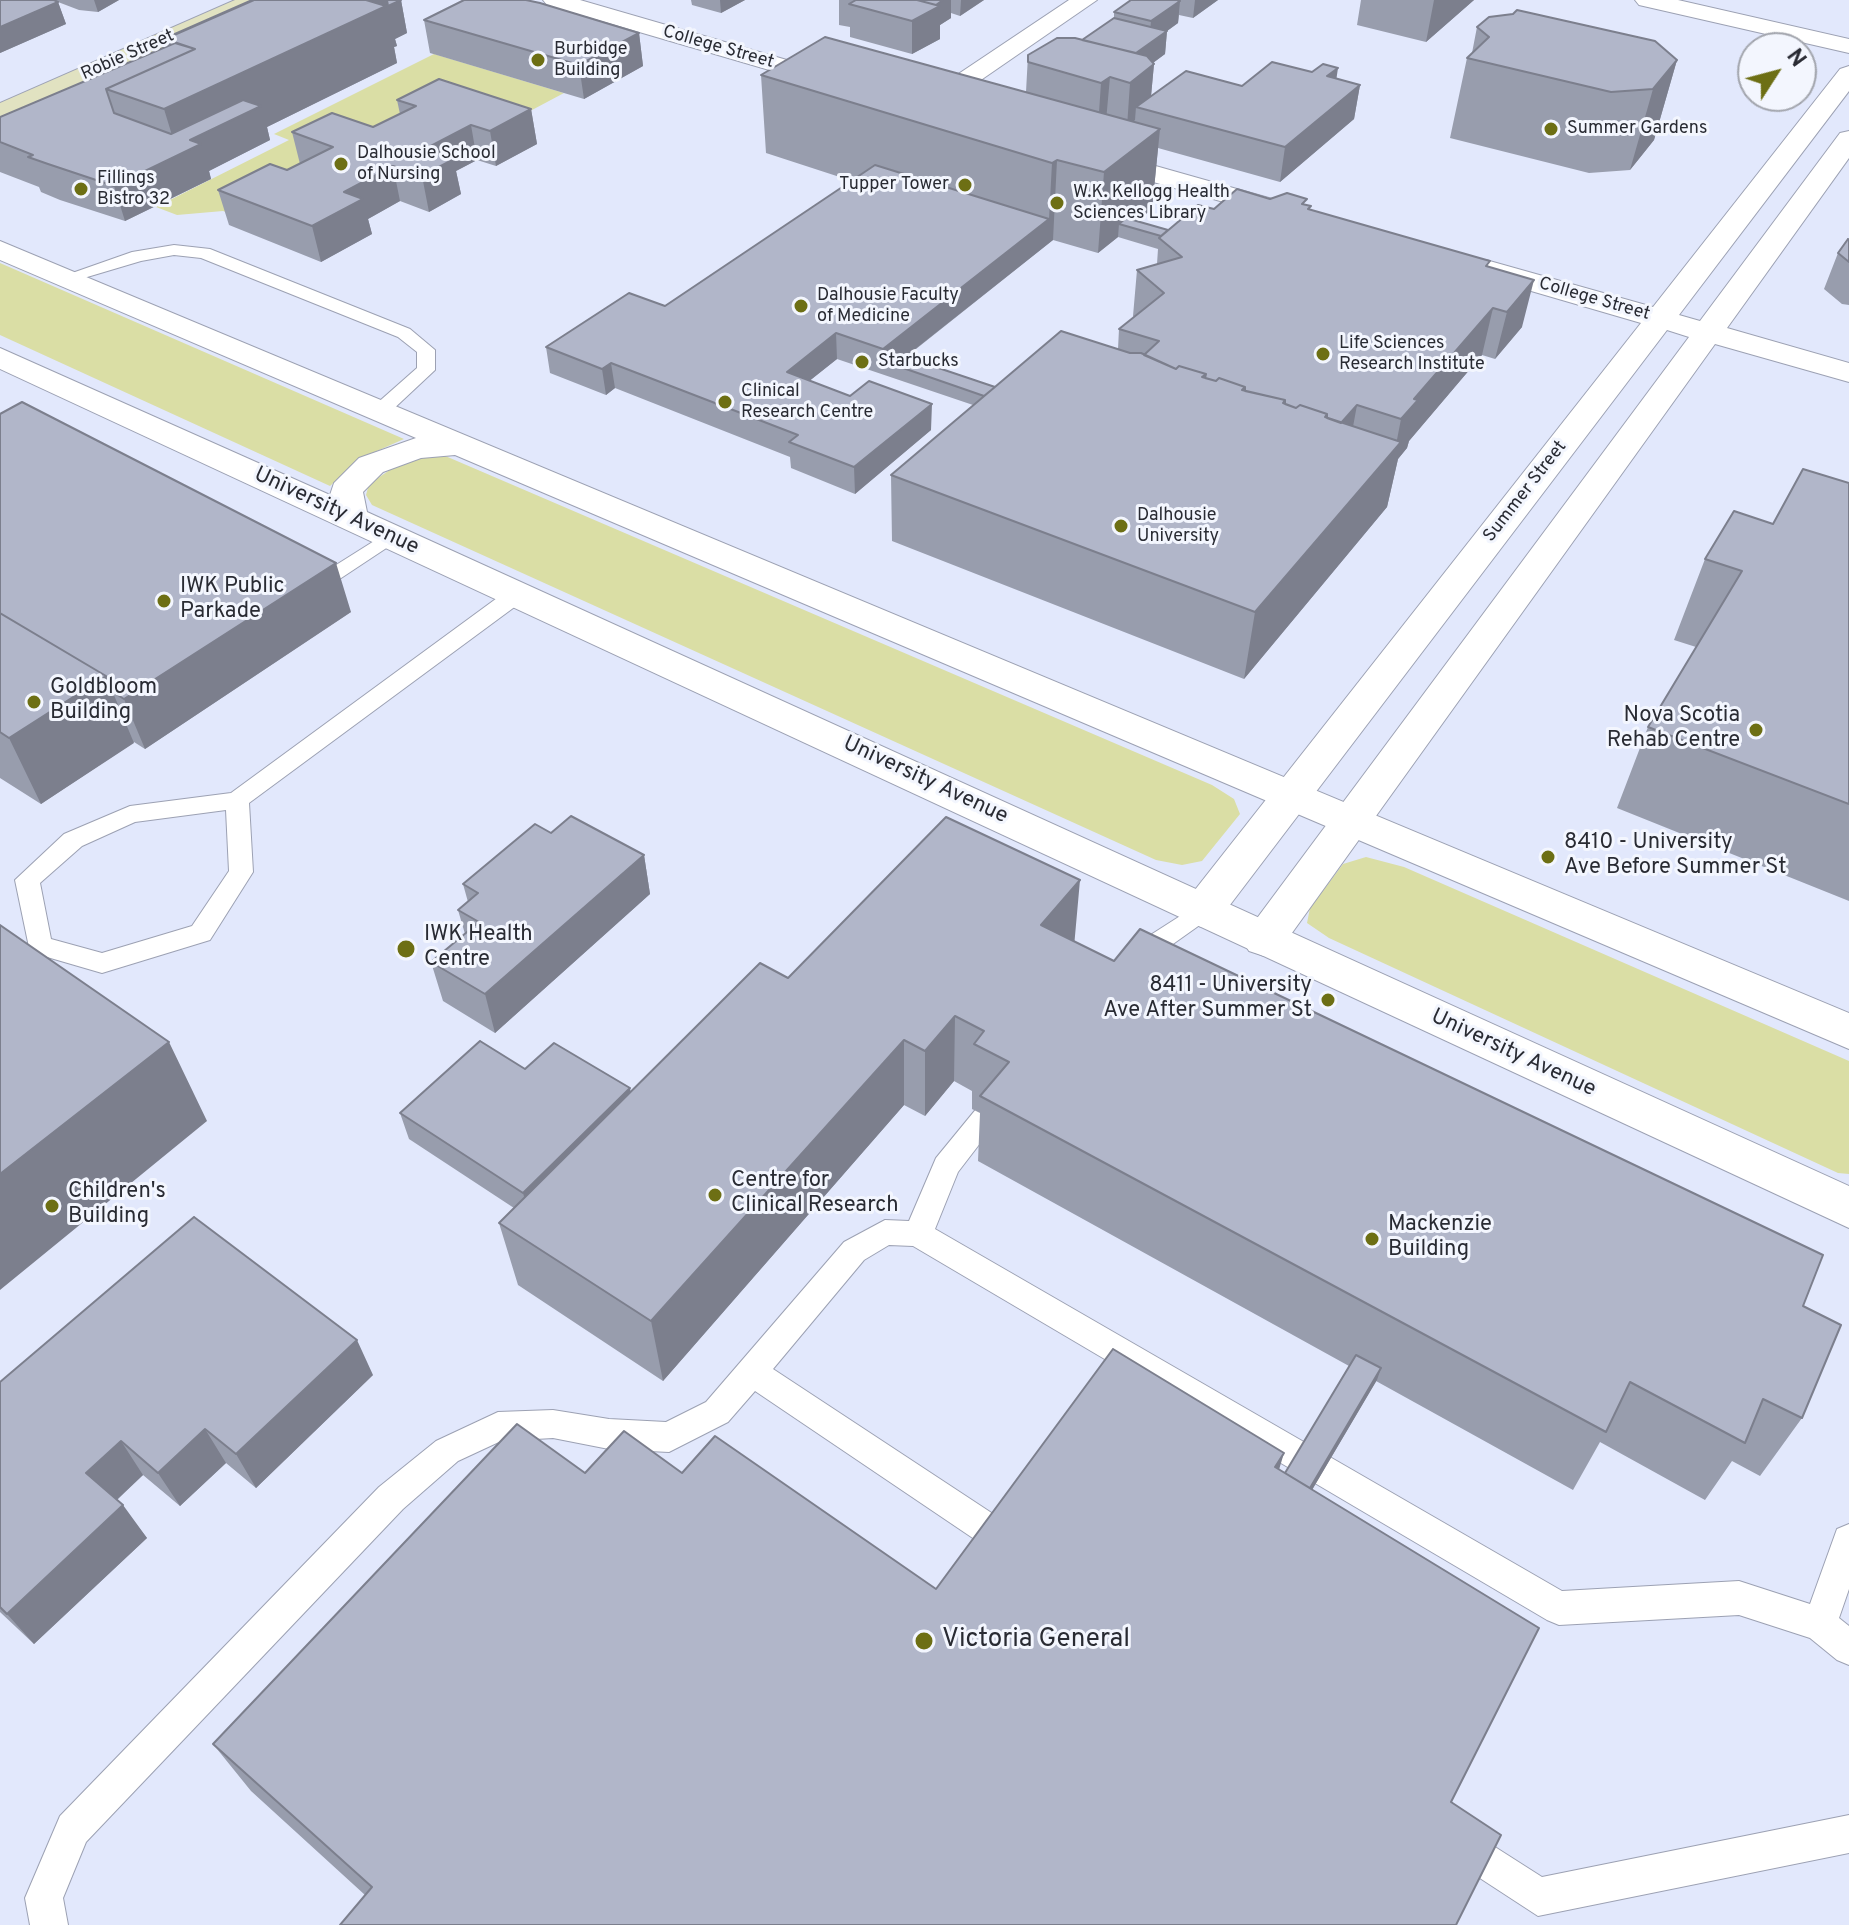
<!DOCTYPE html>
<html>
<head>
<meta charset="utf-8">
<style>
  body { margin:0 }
  #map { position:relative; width:1849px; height:1925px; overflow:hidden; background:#e2e8fc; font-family:Overpass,sans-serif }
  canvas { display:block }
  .north { position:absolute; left:1737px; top:32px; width:80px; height:80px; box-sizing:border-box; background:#f3f6fe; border:2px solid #a2a5ad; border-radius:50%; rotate:54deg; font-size:22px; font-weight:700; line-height:32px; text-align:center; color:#292b33 }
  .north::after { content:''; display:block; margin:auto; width:28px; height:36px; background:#6d6f14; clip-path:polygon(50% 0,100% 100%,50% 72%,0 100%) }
</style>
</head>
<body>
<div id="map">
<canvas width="1849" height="1925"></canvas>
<div class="north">N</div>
</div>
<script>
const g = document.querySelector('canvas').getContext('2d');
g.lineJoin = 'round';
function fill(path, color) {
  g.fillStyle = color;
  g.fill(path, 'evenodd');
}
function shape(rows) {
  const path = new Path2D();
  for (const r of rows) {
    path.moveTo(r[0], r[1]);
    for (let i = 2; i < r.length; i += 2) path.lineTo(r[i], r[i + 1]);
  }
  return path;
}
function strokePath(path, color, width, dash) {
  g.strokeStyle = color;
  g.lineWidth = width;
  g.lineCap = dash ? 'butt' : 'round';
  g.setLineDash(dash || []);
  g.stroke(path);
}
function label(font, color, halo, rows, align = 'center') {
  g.font = font + ' Overpass,sans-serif';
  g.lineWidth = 6;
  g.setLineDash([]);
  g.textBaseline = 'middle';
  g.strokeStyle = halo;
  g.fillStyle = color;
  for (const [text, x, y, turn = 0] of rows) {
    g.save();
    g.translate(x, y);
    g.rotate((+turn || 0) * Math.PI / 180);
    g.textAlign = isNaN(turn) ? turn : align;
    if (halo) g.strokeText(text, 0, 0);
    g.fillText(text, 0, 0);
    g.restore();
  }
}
const green = shape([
  [434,54,564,93,517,118,242,218,223,211,177,215,156,207,289,140,274,134],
  [0,263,404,439,359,459,330,486,0,335],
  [424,455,443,455,1212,785,1234,799,1240,814,1202,861,1182,865,1156,860,372,505,366,495,369,484,403,461],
  [1366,857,1404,867,1849,1061,1849,1174,1838,1173,1329,938,1307,923,1310,908,1343,864]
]);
const service = shape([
  [174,245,210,249,410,329,435,350,435,370,388,414,381,416,374,414,374,406,417,368,417,352,398,337,201,258,174,255,141,261,67,283,58,278,132,252,174,245],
  [390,531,400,537,397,541,317,594,309,595,298,589,390,531],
  [516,588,524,590,527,595,524,600,249,803,253,872,210,940,102,973,30,952,15,880,64,834,130,806,231,793,508,590,516,588],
  [226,810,229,871,192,926,102,953,51,939,40,883,82,846,135,822,226,810],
  [1202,902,1211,905,1215,911,1211,917,1142,966,1133,969,1124,966,1120,959,1124,952,1202,902],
  [987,1105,997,1108,1001,1116,958,1172,935,1229,1562,1591,1739,1581,1810,1604,1837,1529,1849,1524,1849,1589,1839,1618,1849,1626,1849,1665,1837,1660,1810,1638,1739,1615,1559,1625,1547,1620,913,1246,889,1245,864,1260,773,1369,1019,1531,1024,1542,1019,1553,1007,1558,995,1553,755,1391,728,1422,669,1452,609,1449,553,1438,501,1441,458,1461,403,1509,86,1842,63,1898,68,1925,30,1925,25,1898,60,1816,379,1487,436,1441,498,1412,553,1410,609,1419,666,1422,706,1402,844,1242,885,1220,909,1221,936,1158,977,1108,987,1105],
  [1849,1815,1849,1853,1538,1916,1446,1856,1440,1843,1446,1830,1459,1824,1542,1877,1849,1815]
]);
const minor = shape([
  [543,0,580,0,842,76,846,81,833,89,824,86,547,5,543,0],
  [1069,0,1097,0,933,113,915,113,911,108,915,103,1069,0],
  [1849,66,1849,91,1679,315,1700,321,1840,133,1849,131,1849,158,1727,328,1849,363,1849,382,1715,344,1279,951,1264,956,1249,951,1242,940,1249,929,1689,337,1667,330,1217,922,1202,927,1187,922,1181,911,1187,900,1641,323,1466,272,1461,266,1466,260,1486,260,1653,307,1840,69,1849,66],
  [1099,150,1297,206,1301,212,1297,218,1287,220,1090,164,1086,158,1090,152,1099,150]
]);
const tertiary = shape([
  [1635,0,1678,0,1849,39,1849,53,1639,5,1635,0],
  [0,241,1849,1013,1849,1049,455,455,421,458,383,472,363,492,367,512,1849,1186,1849,1228,0,369,0,348,330,495,334,483,359,458,416,438,0,260,0,241]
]);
const secondary = shape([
  [235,0,267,0,263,5,0,120,0,103,235,0]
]);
const wall = shape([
  [0,0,119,0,98,12,79,10,58,2,66,24,0,53],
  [401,0,407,33,395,39,397,46,394,47,397,63,267,127,270,140,209,171,211,179,125,221,60,200,41,192,39,187,0,172,0,117,167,46,165,39],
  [691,0,745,0,721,13,692,5],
  [839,0,984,0,960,16,951,13,951,18,940,25,940,39,912,54,850,37,850,27,839,25],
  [1131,0,1218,0,1193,18,1179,15,1178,23,1167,31,1165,54,1153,63,1154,64,1151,96,1242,86,1336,79,1360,85,1354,119,1280,182,1158,148,1152,209,1137,221,1168,230,1214,209,1270,199,1306,205,1310,210,1489,266,1522,327,1495,359,1482,355,1409,441,1407,448,1398,459,1387,507,1244,679,892,541,891,475,973,405,837,359,809,381,931,430,855,494,791,468,790,457,615,388,606,395,550,373,546,347,665,306,852,181,766,153,761,75,1026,92,1028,55,1082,40,1114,18,1114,12],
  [1118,237,1158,249,1157,264,1137,270,1133,316,1134,317,1119,329,1118,349,995,387,906,357,1053,240,1098,253],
  [1361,0,1474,0,1426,42,1357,25],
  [424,20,639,33,643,66,584,99,430,53],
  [1477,27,1677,60,1654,140,1630,170,1589,173,1450,138,1467,58,1472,53],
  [397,100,531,109,537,144,496,166,477,160,456,171,461,194,429,212,400,201,368,219,372,234,321,262,229,225,218,190,287,170,300,164,292,132,373,127,400,114],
  [1849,240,1849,305,1842,304,1824,289,1838,253],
  [0,414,351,612,145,749,134,742,41,804,0,778],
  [1849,483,1849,901,1617,808,1648,727,1696,647,1674,640,1705,559],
  [551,833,644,855,650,894,495,1033,443,1001,431,962,465,934,458,910,468,902,463,884],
  [1075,942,1803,1306,1802,1418,1760,1476,1732,1461,1705,1500,1600,1442,1573,1490,1376,1381,1312,1490,365,1895,251,1791,213,1744,585,1473,682,1473,936,1589,1279,1469,1285,1473,1349,1366,978,1161,980,1113,972,1109,972,1091,954,1081,925,1116,904,1105,663,1381,518,1285,499,1223,514,1208,409,1139,400,1113,525,1069,630,1092,788,978],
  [373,1375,256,1488,226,1463,180,1506,143,1475,117,1500,147,1538,34,1644,0,1612,0,1382]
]);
const shadedWall = shape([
  [94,0,119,0,98,12],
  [362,0,401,0,407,33,395,39,397,46,394,47,397,63,267,127,270,140,209,171,211,179,125,221,114,186,178,155,164,109],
  [720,0,745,0,721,13],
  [943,0,951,0,951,18,940,25,940,39,912,54,912,21],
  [961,0,984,0,960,16],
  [1195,0,1218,0,1193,18],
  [1434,0,1474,0,1426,42],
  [1180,1,1178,23,1167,31,1165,54,1127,82,1129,58,1149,44,1151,21],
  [58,2,66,24,0,53,0,27],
  [639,33,643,66,584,99,579,65],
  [1677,60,1654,140,1630,170,1653,89],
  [1154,64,1150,107,1136,107,1135,120,1127,127,1130,83],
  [1338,68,1333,102,1327,76],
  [1110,77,1106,121,1098,127,1101,83],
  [1360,85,1354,119,1280,182,1285,147],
  [531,109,537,144,496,166,490,131],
  [471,125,477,160,456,171,461,194,429,212,422,176,425,149],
  [1160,129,1152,209,1130,227,1119,224,1118,237,1098,253,1104,172],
  [1057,160,1053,240,895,365,883,361,883,349,1049,219,1052,163],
  [393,166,400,201,368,219,372,234,321,262,312,226,344,192],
  [1534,280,1522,327,1495,359,1507,312],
  [1493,308,1482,355,1409,441,1407,448,1398,459,1387,507,1244,679,1255,612,1395,450,1401,419,1414,399],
  [836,333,837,359,788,398,787,372],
  [611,363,615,388,606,395,602,369],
  [932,404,931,430,855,494,854,467],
  [1357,405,1348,454,1330,436],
  [336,563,351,612,145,749,124,699],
  [106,676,134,743,41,804,9,738],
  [644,855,650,894,495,1033,485,994],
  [1080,880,1074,947,1041,925],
  [955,1016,954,1081,925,1116,925,1051],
  [904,1040,904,1105,663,1381,651,1321],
  [169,1042,207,1121,0,1290,0,1174],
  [630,1088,635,1114,530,1218,523,1193],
  [357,1340,373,1375,256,1488,236,1454],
  [1381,1368,1377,1380,1283,1539,1287,1528],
  [205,1429,226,1463,180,1506,158,1473],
  [121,1441,143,1475,110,1506,86,1473],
  [1284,1453,1267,1510,1275,1467],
  [123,1505,147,1538,34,1644,7,1614]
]);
const building = shape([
  [0,0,54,0,58,2,0,27,0,0],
  [254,0,366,0,386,6,164,109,106,89,195,49,165,39,254,0],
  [387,0,401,0,388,6,387,0],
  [464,0,526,0,540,3,639,33,579,65,424,20,464,0],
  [856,0,917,0,940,6,912,21,849,4,856,0],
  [917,0,943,0,936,5,917,0],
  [1131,0,1177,0,1180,1,1151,21,1114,12,1131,0],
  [250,1,251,1,168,37,250,1],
  [1517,10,1655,41,1677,60,1653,89,1611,92,1467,58,1489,37,1477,27,1489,17,1513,14,1517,10],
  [1114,18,1167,31,1136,53,1082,40,1114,18],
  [825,37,1160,129,1104,172,1057,160,1052,163,761,75,825,37],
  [1057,38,1075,38,1147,56,1154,64,1130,83,1110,77,1101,83,1028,62,1028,55,1057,38],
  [175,43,195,49,106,89,114,113,171,134,243,100,261,106,190,140,201,144,114,186,48,164,28,157,33,155,0,142,0,117,175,43],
  [1272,62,1312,72,1323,64,1338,68,1327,76,1360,85,1285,147,1136,107,1186,71,1242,86,1272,62],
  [439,79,531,109,490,131,471,125,425,149,454,159,422,176,393,166,344,192,363,199,312,226,218,190,270,164,287,170,333,147,292,132,332,113,373,127,416,106,397,100,439,79],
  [875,165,1049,219,883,349,836,333,787,372,850,396,869,381,932,404,854,467,789,442,798,435,611,363,602,369,546,347,629,293,665,306,875,165],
  [1237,189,1270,199,1287,193,1307,199,1302,204,1311,206,1308,209,1490,261,1486,266,1534,280,1507,312,1493,308,1414,399,1418,400,1401,419,1357,405,1341,423,1327,418,1327,414,1300,405,1296,408,1285,404,1285,400,1245,391,1245,387,1219,378,1216,381,1205,378,1206,374,1179,366,1176,369,1144,355,1159,341,1119,329,1164,293,1137,270,1182,257,1159,238,1198,205,1214,209,1237,189],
  [1126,218,1168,230,1161,236,1119,224,1126,218],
  [1848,239,1849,240,1849,262,1838,253,1848,239],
  [1061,331,1130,353,1141,353,1176,369,1179,366,1206,374,1202,377,1216,381,1219,378,1245,387,1242,390,1285,400,1283,403,1296,408,1300,405,1327,414,1325,417,1401,442,1255,612,891,475,1061,331],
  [894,353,995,387,984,396,883,361,894,353],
  [22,402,336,563,124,699,113,692,106,676,0,613,0,414,22,402],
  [1803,469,1849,483,1849,804,1648,727,1742,571,1705,559,1734,511,1773,524,1803,469],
  [0,613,106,676,9,738,0,732,0,613],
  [571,816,644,855,485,994,431,962,479,922,458,910,478,893,463,884,535,824,551,833,571,816],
  [946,817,1080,880,1041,925,1114,961,1140,929,1823,1255,1803,1306,1841,1325,1802,1418,1763,1399,1745,1443,1630,1382,1606,1432,980,1096,1009,1062,974,1044,984,1031,955,1016,925,1051,904,1040,651,1321,499,1223,760,963,788,978,946,817],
  [0,925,169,1042,0,1174,0,925],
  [480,1041,525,1069,554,1043,630,1088,523,1193,400,1113,480,1041],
  [194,1217,357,1340,236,1454,205,1429,158,1473,121,1441,86,1473,123,1505,7,1614,0,1607,0,1382,194,1217],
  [1113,1349,1284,1453,1275,1467,1539,1628,1451,1802,1501,1835,1456,1925,340,1925,372,1887,213,1744,517,1424,585,1473,624,1431,682,1473,715,1436,936,1589,1113,1349],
  [1356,1355,1381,1368,1310,1488,1285,1473,1356,1355]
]);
const markers = [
  [538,60,8,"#6d6f14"],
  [1551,129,8,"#6d6f14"],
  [341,164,8,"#6d6f14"],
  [965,185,8,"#6d6f14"],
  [81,189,8,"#6d6f14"],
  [1057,203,8,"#6d6f14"],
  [801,306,8,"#6d6f14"],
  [1323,354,8,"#6d6f14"],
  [862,362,8,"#6d6f14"],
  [725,402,8,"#6d6f14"],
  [1121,526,8,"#6d6f14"],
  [164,601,8,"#6d6f14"],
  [34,702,8,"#6d6f14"],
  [1756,730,8,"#6d6f14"],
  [1548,857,8,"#6d6f14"],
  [406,949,10,"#6d6f14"],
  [1328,1000,8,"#6d6f14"],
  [715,1195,8,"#6d6f14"],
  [52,1206,8,"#6d6f14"],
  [1372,1239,8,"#6d6f14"],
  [924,1641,10,"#6d6f14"]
];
const farStreetnames = [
  ["College Street",718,48,16],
  ["Robie Street",128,56,-24],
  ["College Street",1594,300,16],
  ["Summer Street",1526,492,-52]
];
const farPoinames = [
  ["Burbidge",554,50],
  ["Building",554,71],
  ["Summer Gardens",1567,129],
  ["Dalhousie School",357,154],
  ["of Nursing",357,175],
  ["Fillings",97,179],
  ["Bistro 32",97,200],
  ["Tupper Tower",949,185,"right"],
  ["W.K. Kellogg Health",1073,193],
  ["Sciences Library",1073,214],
  ["Dalhousie Faculty",817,296],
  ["of Medicine",817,317],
  ["Life Sciences",1339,344],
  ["Research Institute",1339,365],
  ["Starbucks",878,362],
  ["Clinical",741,392],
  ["Research Centre",741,413],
  ["Dalhousie",1137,516],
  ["University",1137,537]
];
const streetNames = [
  ["University Avenue",336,512,25],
  ["University Avenue",925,781,25],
  ["University Avenue",1513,1054,25]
];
const poiNames = [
  ["IWK Public",180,588],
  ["Parkade",180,613],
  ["Goldbloom",50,689],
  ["Building",50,714],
  ["Nova Scotia",1740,717,"right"],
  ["Rehab Centre",1740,742,"right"],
  ["8410 - University",1564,844],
  ["Ave Before Summer St",1564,869],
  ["IWK Health",424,936],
  ["Centre",424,961],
  ["8411 - University",1312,987,"right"],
  ["Ave After Summer St",1312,1012,"right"],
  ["Centre for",731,1182],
  ["Clinical Research",731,1207],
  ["Children's",68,1193],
  ["Building",68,1218],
  ["Mackenzie",1388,1226],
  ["Building",1388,1251]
];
const nearPoinames = [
  ["Victoria General",942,1641]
];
fill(green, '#dadea5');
strokePath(service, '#9ca1b3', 2);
strokePath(minor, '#9ca1b3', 2);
strokePath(tertiary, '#9ca1b3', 2);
strokePath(secondary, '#9ca1b3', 2);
fill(service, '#fff');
fill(minor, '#fff');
fill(tertiary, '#fff');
fill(secondary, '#e1e2c1');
fill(wall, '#989dad');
fill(shadedWall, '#7c7f8d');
fill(building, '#b1b6c9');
strokePath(building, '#7c7f8d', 2);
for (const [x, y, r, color] of markers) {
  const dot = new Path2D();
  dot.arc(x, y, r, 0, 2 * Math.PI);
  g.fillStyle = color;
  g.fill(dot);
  strokePath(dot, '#f3f6fe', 3);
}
label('18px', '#292b33', '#f3f6fe', farStreetnames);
label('18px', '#292b33', '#f3f6fe', farPoinames, 'left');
label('22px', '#292b33', '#f3f6fe', streetNames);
label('22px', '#292b33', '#f3f6fe', poiNames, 'left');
label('26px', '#292b33', '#f3f6fe', nearPoinames, 'left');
</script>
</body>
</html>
